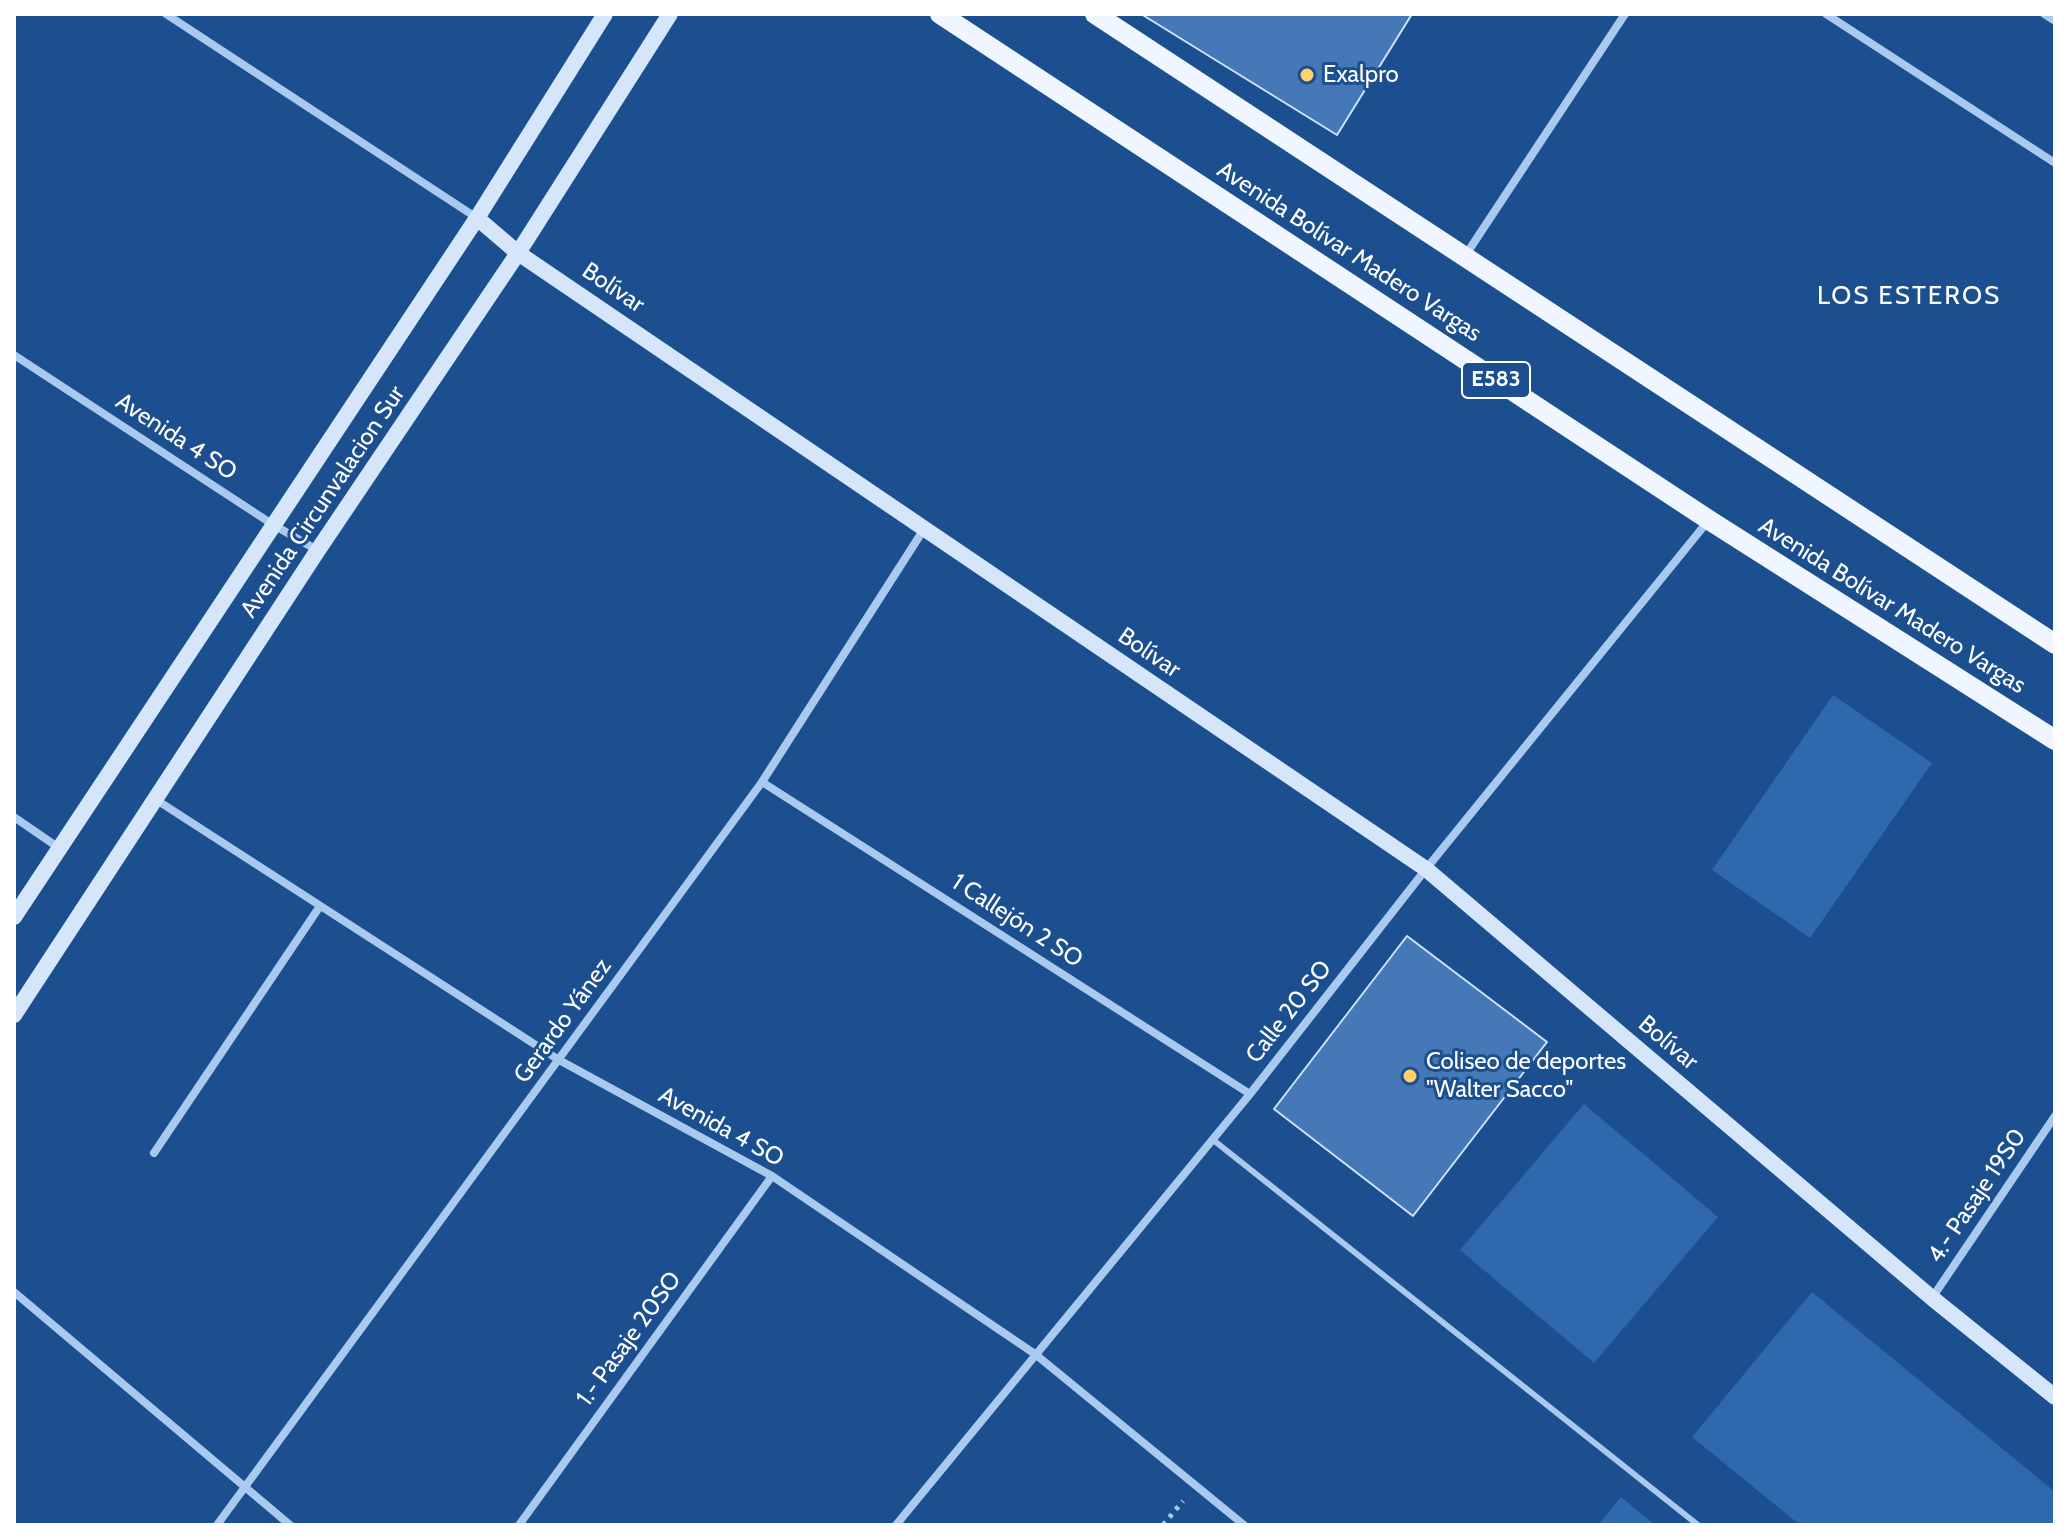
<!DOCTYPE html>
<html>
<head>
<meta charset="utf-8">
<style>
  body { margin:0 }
  #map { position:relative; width:2069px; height:1539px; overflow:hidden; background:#1b4f8f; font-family:Cabin,sans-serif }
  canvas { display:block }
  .frame { position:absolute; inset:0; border:16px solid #fff; pointer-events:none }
</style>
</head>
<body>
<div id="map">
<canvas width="2069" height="1539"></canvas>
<div class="frame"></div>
</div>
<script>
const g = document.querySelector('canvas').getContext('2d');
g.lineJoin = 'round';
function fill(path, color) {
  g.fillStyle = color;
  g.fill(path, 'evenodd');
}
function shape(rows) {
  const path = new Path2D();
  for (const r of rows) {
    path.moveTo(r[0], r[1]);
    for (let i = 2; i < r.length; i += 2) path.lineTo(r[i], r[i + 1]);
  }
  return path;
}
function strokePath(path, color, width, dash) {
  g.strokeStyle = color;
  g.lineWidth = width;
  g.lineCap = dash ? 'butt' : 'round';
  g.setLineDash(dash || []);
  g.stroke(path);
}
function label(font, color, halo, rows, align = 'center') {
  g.font = font + ' Cabin,sans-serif';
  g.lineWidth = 6;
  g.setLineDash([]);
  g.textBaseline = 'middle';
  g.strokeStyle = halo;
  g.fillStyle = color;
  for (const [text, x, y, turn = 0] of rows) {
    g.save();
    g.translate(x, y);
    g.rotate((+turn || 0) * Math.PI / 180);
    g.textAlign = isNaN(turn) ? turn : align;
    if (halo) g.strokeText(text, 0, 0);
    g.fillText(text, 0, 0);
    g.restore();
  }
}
const green = shape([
  [1833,695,1932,763,1810,938,1712,870],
  [1584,1104,1718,1217,1594,1363,1460,1250],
  [1812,1292,2055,1492,2055,1525,1800,1525,1692,1437],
  [1621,1497,1655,1525,1598,1525]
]);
const building = shape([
  [1141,14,1412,14,1337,135,1141,14],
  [1407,936,1547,1042,1413,1216,1274,1109,1407,936]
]);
const path = shape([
  [1163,1525,1183,1501]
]);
const lane = shape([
  [1212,1139,1698,1525]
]);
const street = shape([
  [166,14,477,218],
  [1826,14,2055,163],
  [2044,14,2055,21],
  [1465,256,1625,14],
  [14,355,272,524,317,550],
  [762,782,1250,1094],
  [155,799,559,1060,772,1176,1035,1354,1244,1525],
  [14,817,59,848],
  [154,1153,320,906],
  [14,1292,290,1525],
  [1932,1298,2055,1116],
  [217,1525,762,782,924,529],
  [519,1525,772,1176],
  [896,1525,1250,1094,1426,869,1708,521]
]);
const secondary = shape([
  [477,218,518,253,1426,869,1932,1298,2055,1397],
  [14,917,477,218,605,14],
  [14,1015,318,550,518,253,670,14]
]);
const primary = shape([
  [940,14,1709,520,2055,740],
  [1095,14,2055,644]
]);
const markers = [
  [1307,75,8,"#ffd166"],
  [1410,1076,8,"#ffd166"]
];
const shields = [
  [1496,380,68]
];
const shieldNames = [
  ["E583",1496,380]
];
const poiNames = [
  ["Exalpro",1323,75],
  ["Coliseo de deportes",1426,1062],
  ["\"Walter Sacco\"",1426,1090]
];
const streetNames = [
  ["Avenida Bolívar Madero Vargas",1349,252,33],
  ["Bolívar",613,288,34],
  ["Avenida 4 SO",176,437,33],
  ["Avenida Circunvalacion Sur",323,502,-56],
  ["Avenida Bolívar Madero Vargas",1892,606,32],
  ["Bolívar",1149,653,34],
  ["1 Callejón 2 SO",1017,921,33],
  ["Calle 20 SO",1289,1012,-52],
  ["Gerardo Yánez",563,1021,-54],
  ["Bolívar",1668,1043,40],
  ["Avenida 4 SO",721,1127,29],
  ["4.- Pasaje 19S0",1977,1196,-56],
  ["1.- Pasaje 20SO",629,1339,-54]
];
const neighbourhoodNames = [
  ["LOS ESTEROS",1909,296]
];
fill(green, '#2e69ad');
fill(building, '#4478b7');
strokePath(building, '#cfe3fa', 2);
strokePath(path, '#a9c9ee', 5, [4, 6]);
strokePath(lane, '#a9c9ee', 6);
strokePath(street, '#a9c9ee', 8);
strokePath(secondary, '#d6e6fa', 16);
strokePath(primary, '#f0f6ff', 20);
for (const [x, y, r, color] of markers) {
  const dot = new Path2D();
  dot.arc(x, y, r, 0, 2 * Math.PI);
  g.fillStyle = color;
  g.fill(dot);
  strokePath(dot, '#1b4f8f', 3);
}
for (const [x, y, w] of shields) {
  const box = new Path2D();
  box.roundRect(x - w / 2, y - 18, w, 36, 6);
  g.fillStyle = '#1b4f8f';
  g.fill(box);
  strokePath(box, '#fff', 2);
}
label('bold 22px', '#fff', null, shieldNames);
label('24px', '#fff', '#1b4f8f', poiNames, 'left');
label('24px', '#fff', '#1b4f8f', streetNames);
g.letterSpacing = '2px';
label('26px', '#fff', '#1b4f8f', neighbourhoodNames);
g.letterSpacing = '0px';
</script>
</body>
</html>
